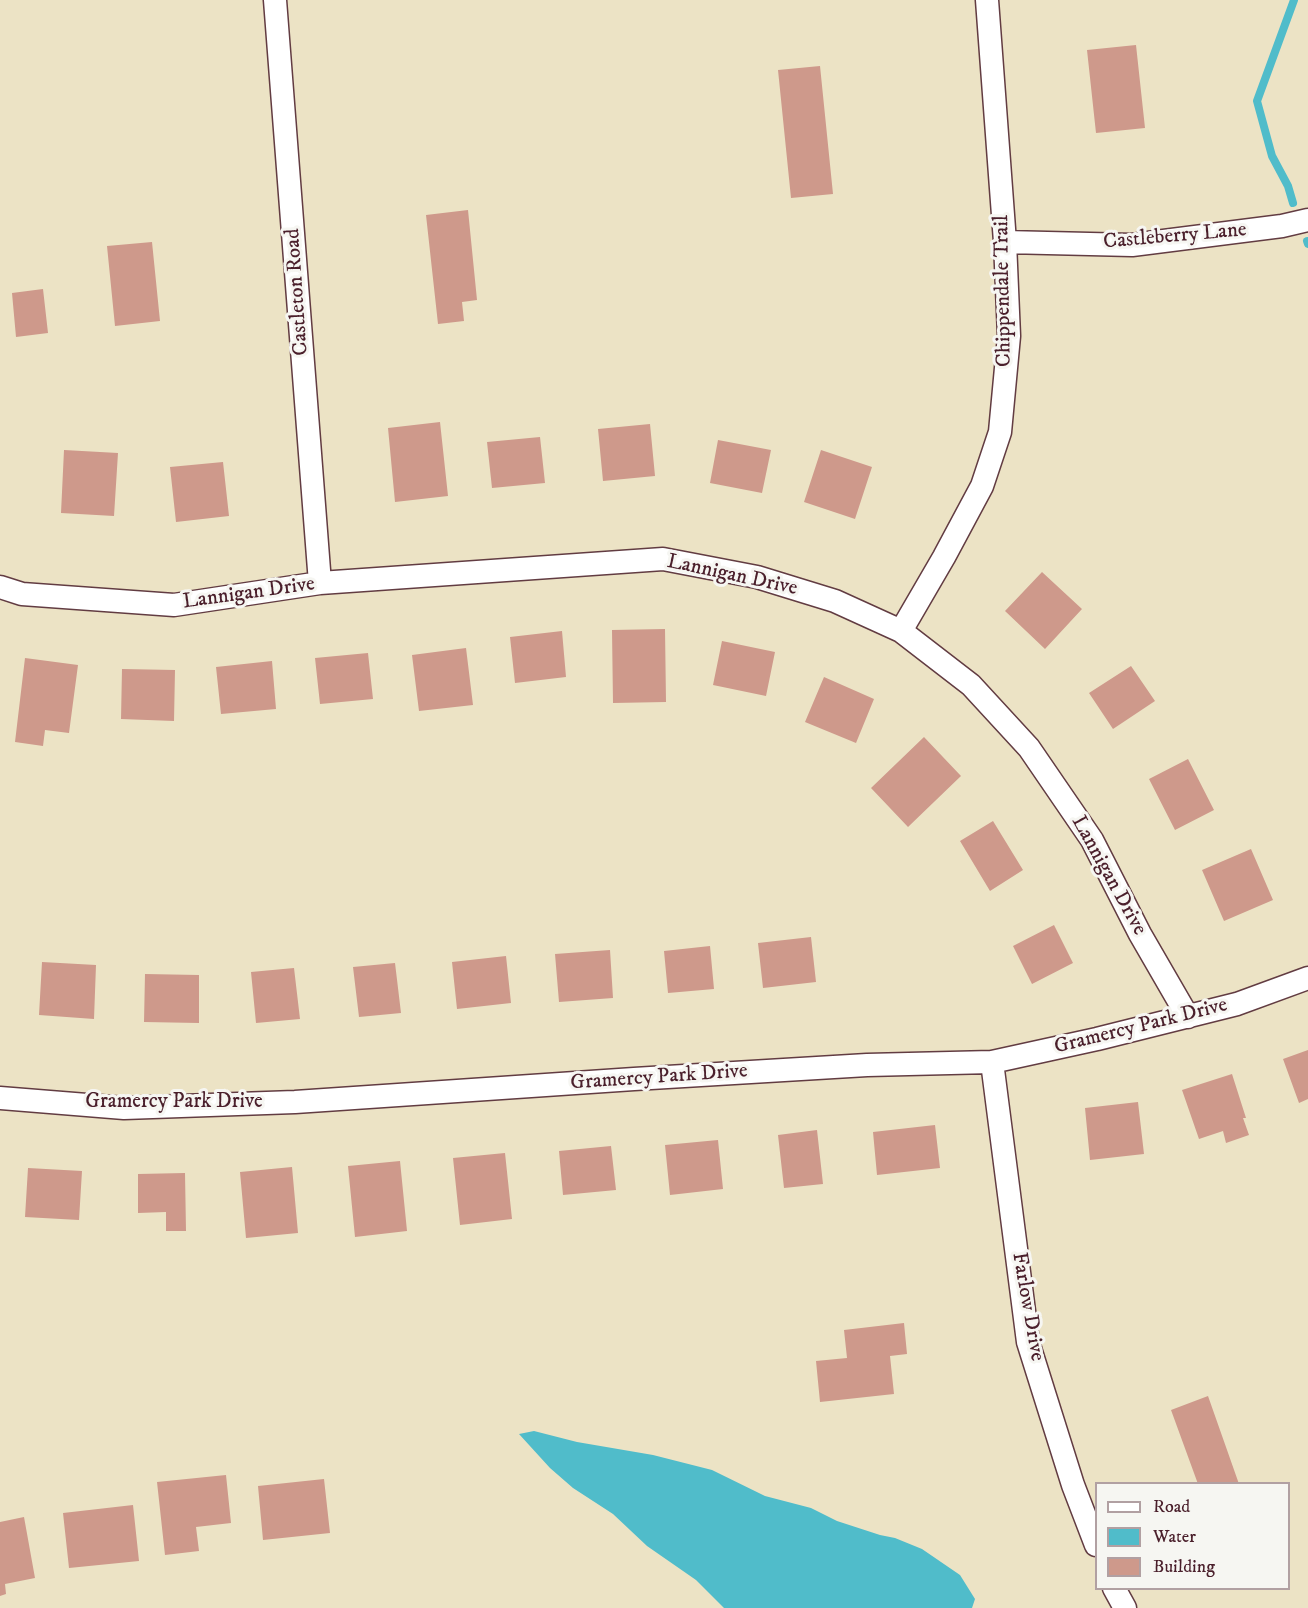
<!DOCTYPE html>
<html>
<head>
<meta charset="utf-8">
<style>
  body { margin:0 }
  #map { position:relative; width:1308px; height:1608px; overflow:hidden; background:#ece3c5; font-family:"IM FELL DW Pica",serif }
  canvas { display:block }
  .legend { position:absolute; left:1095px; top:1482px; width:195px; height:108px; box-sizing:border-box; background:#f6f6f2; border:2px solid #b1a0a2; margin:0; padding:8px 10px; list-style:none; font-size:18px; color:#4a1f2b }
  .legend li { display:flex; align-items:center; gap:12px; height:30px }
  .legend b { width:30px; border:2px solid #b1a0a2 }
</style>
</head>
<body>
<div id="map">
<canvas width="1308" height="1608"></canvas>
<ul class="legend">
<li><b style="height:8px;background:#fff"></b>Road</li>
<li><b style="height:16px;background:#50bcca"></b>Water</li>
<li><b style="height:16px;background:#ce998b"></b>Building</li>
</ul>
</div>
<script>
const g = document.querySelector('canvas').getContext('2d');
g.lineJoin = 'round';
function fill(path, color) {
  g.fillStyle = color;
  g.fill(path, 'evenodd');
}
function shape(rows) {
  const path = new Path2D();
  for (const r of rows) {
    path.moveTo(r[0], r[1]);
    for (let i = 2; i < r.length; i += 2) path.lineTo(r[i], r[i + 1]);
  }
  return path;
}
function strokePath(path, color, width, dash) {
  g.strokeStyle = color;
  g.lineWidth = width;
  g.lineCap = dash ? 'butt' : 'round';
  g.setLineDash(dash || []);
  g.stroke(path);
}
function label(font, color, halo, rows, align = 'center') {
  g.font = font + ' "IM FELL DW Pica",serif';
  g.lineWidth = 6;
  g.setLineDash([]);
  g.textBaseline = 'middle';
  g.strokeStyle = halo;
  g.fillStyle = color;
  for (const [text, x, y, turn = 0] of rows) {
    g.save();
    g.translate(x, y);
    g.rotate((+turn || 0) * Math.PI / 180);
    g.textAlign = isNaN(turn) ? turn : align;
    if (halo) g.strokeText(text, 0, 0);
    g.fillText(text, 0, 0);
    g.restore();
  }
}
const water = shape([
  [534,1431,577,1442,653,1455,712,1470,765,1496,811,1508,837,1521,880,1535,895,1538,922,1549,960,1575,975,1599,972,1608,724,1608,696,1580,647,1546,613,1514,573,1488,550,1468,519,1434]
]);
const stream = shape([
  [1293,203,1288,186,1272,156,1257,101,1294,0],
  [1307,241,1308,244]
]);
const building = shape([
  [1136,45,1145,128,1096,133,1087,50],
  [820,66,833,194,791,198,778,70],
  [468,210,477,300,462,302,464,321,438,324,426,215],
  [152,242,160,321,115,326,107,246],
  [43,289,48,333,16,337,12,293],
  [440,422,448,496,395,502,388,428],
  [650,424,655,476,603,481,598,429],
  [540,437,545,483,492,488,487,442],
  [718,440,771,450,762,493,710,483],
  [64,450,118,453,114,516,61,513],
  [821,450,872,467,855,519,804,502],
  [223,462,229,516,176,522,170,467],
  [1042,572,1082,609,1045,649,1005,611],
  [665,629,666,702,613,703,612,630],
  [562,631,566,677,515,683,510,637],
  [722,641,775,652,766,696,713,685],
  [466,648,473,705,419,711,412,655],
  [368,653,373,699,320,704,315,658],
  [25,658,78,665,69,733,45,730,43,746,15,742],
  [272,661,276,709,221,714,216,667],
  [1131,666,1155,701,1113,729,1089,693],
  [122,669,175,670,174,721,121,719],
  [824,677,874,699,856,743,805,722],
  [924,737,961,776,908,827,871,788],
  [1188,759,1214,810,1175,830,1149,779],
  [993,821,1023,870,990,891,960,841],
  [1251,849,1273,900,1224,921,1202,870],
  [1054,925,1073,963,1032,984,1013,946],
  [811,937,816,982,763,988,758,943],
  [710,946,714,989,668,993,664,951],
  [610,950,613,998,559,1002,555,954],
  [506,956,511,1003,457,1009,452,962],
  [42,962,96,965,94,1019,39,1015],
  [395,963,401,1013,359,1017,353,967],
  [294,968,300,1019,256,1023,251,972],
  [145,974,199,975,199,1023,144,1022],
  [1308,1050,1308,1099,1299,1103,1283,1059],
  [1232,1074,1246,1118,1243,1118,1249,1135,1226,1143,1223,1131,1199,1139,1182,1090],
  [1138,1102,1144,1154,1090,1160,1085,1108],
  [935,1125,940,1168,877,1175,873,1132],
  [817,1130,823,1184,784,1188,778,1135],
  [718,1140,723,1189,670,1195,665,1145],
  [611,1146,616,1190,563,1195,559,1151],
  [505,1153,512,1219,460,1225,453,1158],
  [400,1161,407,1231,355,1237,348,1166],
  [292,1167,298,1233,246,1238,240,1172],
  [28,1168,82,1171,79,1220,25,1217],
  [185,1173,186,1231,166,1231,166,1212,138,1213,138,1174],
  [904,1323,907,1354,890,1356,894,1394,820,1402,816,1361,847,1358,844,1330],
  [1208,1396,1239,1484,1198,1484,1171,1410],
  [226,1475,231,1523,196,1527,199,1551,165,1555,157,1482],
  [324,1479,330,1533,263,1540,258,1486],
  [133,1505,139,1561,69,1568,63,1513],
  [24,1517,35,1578,5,1584,6,1594,0,1596,0,1522]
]);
const minor = shape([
  [275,0,320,583],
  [1005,242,1132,245,1282,226,1308,220],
  [0,587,22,594,174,605,320,583,663,559,757,577,835,601,901,631,971,685,1029,748,1092,840,1140,934,1188,1017],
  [901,631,944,557,982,486,1000,432,1009,336,1005,242,987,0],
  [992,1062,1028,1342,1073,1485,1096,1545],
  [0,1098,124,1108,295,1102,634,1079,867,1065,992,1062,1097,1039,1237,1004,1308,978],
  [1114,1588,1125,1608]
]);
const streetNames = [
  ["Castleberry Lane",1175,237,-5],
  ["Chippendale Trail",1004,291,-91],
  ["Castleton Road",298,292,-94],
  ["Lannigan Drive",732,576,12],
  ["Lannigan Drive",249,594,-8],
  ["Lannigan Drive",1108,876,61],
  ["Gramercy Park Drive",1141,1027,-14],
  ["Gramercy Park Drive",659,1078,-4],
  ["Gramercy Park Drive",174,1103],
  ["Farlow Drive",1027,1307,80]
];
fill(water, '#50bcca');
strokePath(stream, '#50bcca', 8);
fill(building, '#ce998b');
strokePath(minor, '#623c42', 25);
strokePath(minor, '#fff', 22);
label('21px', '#4a1f2b', '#f6f6f2', streetNames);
</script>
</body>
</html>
